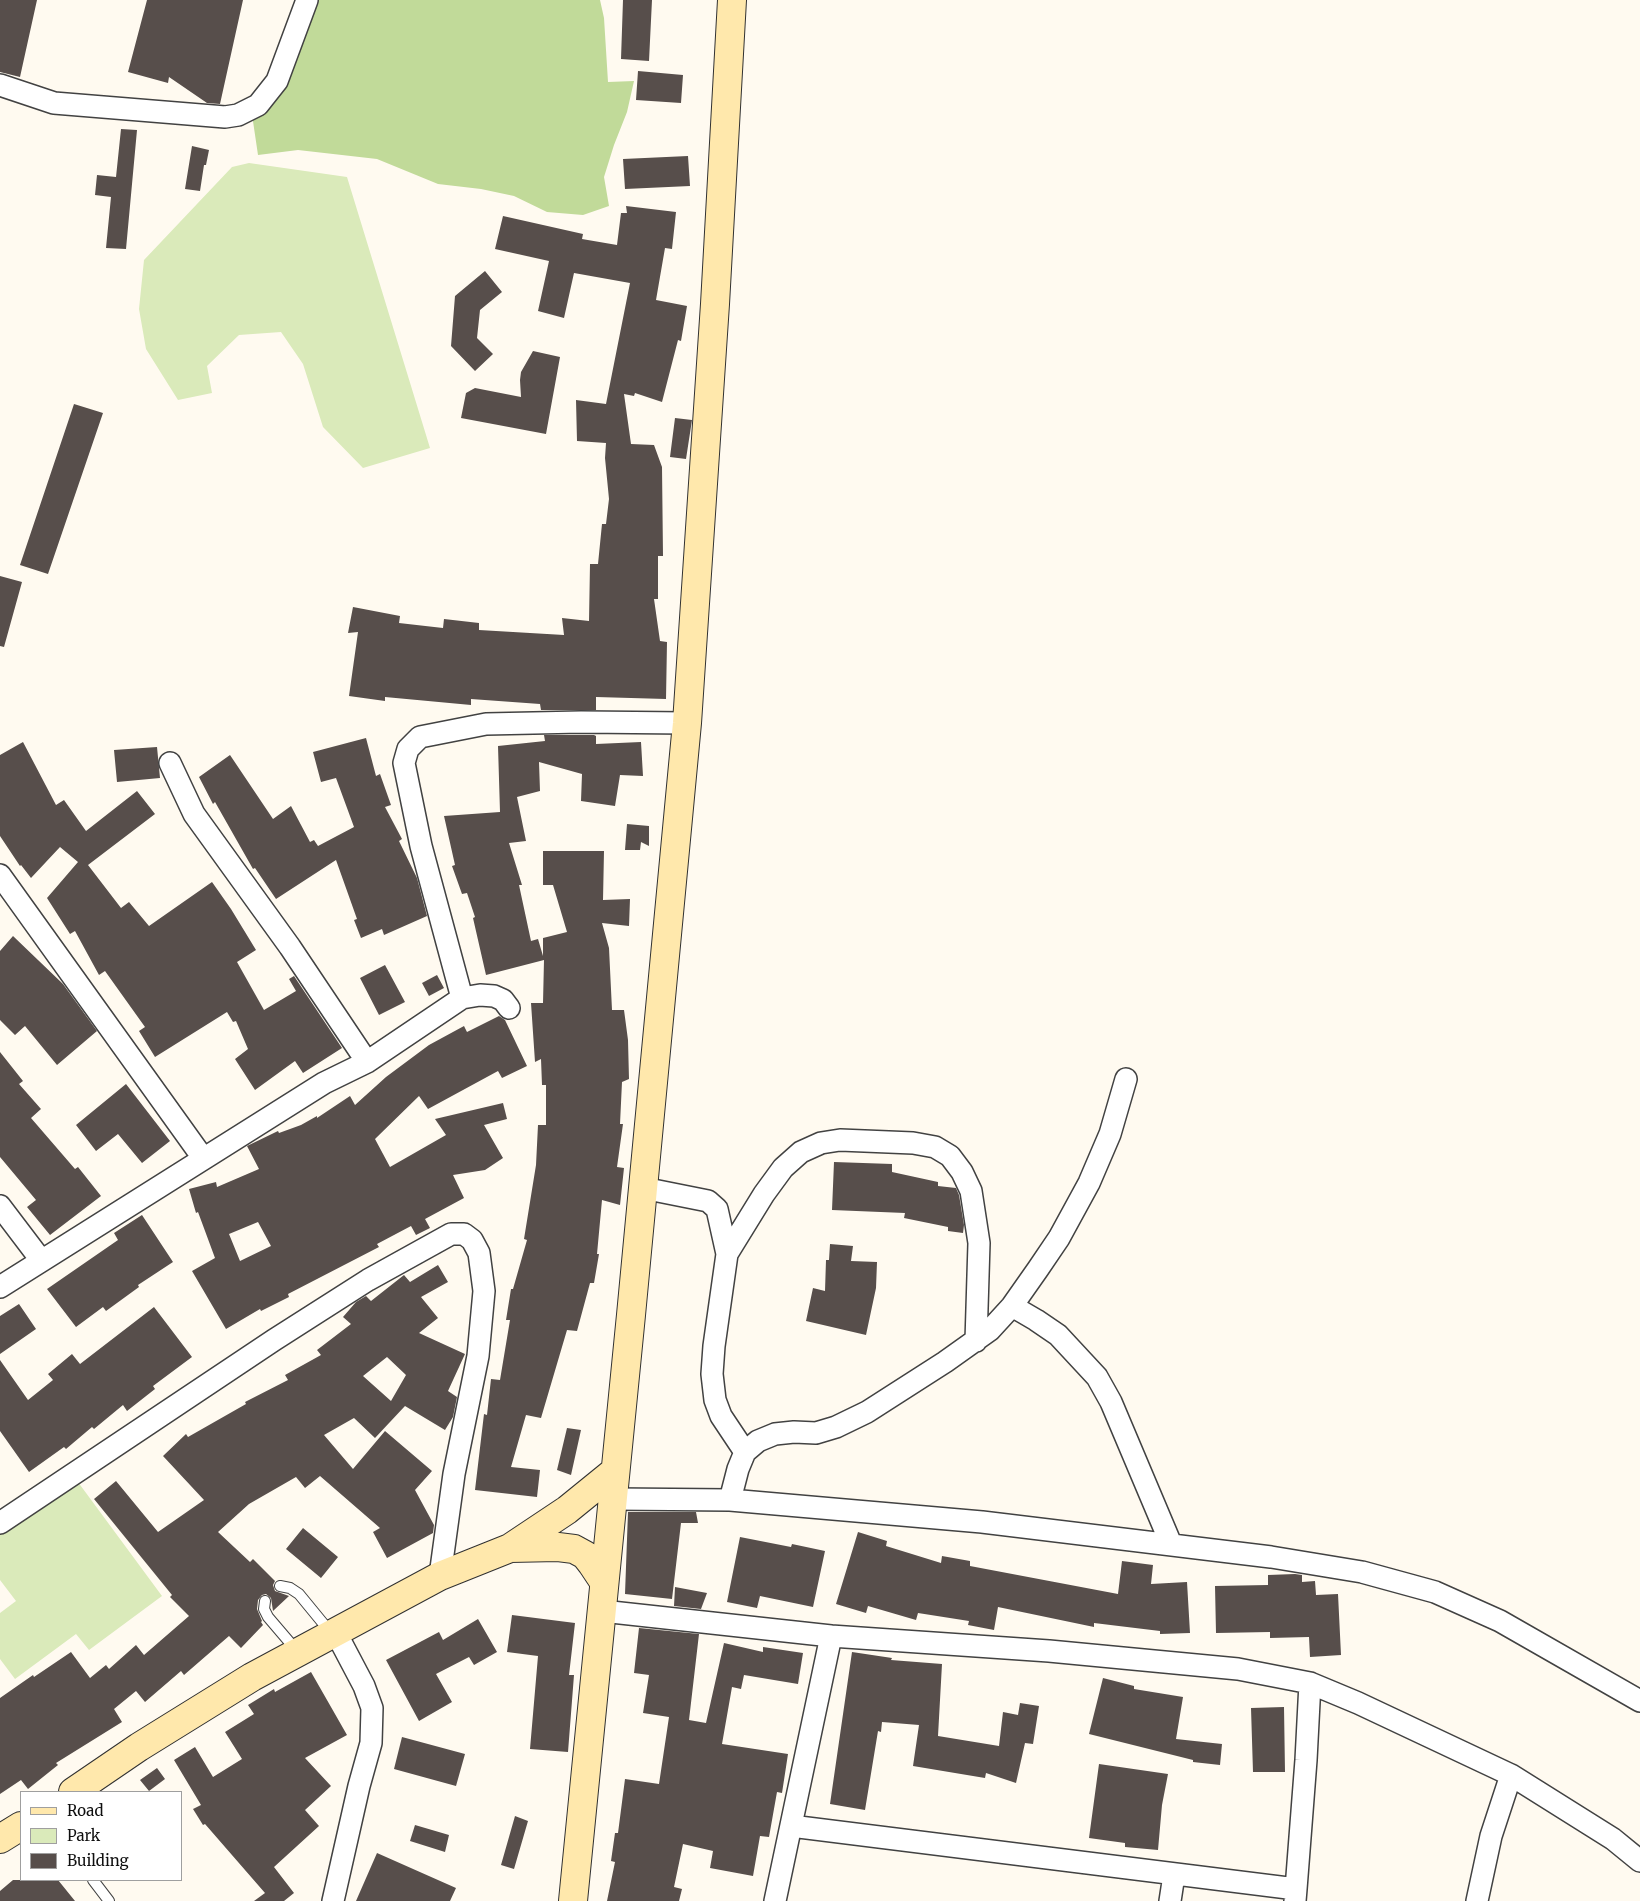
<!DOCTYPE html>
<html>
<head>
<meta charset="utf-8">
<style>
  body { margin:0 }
  #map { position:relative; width:1640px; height:1901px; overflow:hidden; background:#fffaf0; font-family:Merriweather,serif }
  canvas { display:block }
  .legend { position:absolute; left:20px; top:1791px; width:162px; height:90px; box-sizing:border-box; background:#fff; border:1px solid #9f9f9f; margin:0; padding:6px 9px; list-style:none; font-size:15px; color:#0f0f0f }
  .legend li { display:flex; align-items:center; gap:10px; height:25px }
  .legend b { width:25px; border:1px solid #9f9f9f }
</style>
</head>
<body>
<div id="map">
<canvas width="1640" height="1901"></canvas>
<ul class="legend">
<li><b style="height:6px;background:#ffe8ac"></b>Road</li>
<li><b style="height:14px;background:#daeaba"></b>Park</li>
<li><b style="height:14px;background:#574e4b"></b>Building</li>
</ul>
</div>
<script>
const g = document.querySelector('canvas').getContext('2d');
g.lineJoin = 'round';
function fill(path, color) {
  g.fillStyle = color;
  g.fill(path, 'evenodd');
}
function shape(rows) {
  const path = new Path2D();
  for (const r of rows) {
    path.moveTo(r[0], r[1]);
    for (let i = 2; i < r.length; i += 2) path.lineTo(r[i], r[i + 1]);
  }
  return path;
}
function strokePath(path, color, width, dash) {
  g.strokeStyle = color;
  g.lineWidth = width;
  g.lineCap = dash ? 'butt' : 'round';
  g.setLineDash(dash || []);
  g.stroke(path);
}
const green = shape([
  [249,163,347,177,430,448,363,468,323,427,303,364,281,332,239,335,207,366,212,393,178,400,146,349,139,309,144,260,232,167],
  [75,1478,162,1596,89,1650,76,1634,15,1679,0,1659,0,1613,16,1601,0,1580,0,1534]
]);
const forest = shape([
  [311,0,600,0,604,18,608,82,634,81,627,112,614,145,604,177,609,206,583,215,547,212,514,196,481,189,438,184,377,159,298,150,258,155,250,101,291,59]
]);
const building = shape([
  [0,0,37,0,20,77,0,72],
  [147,0,243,0,220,104,207,103,169,77,168,83,128,72],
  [623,0,652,0,649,61,621,59],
  [638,71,683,75,681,103,636,100],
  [121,129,137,130,126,249,106,248,111,197,95,195,97,175,116,177],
  [192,146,209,150,206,165,204,165,200,191,185,189],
  [688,156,690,186,625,189,623,159],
  [626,206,676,212,672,249,665,248,656,300,687,306,681,341,678,340,662,402,635,393,634,396,624,394,631,444,654,445,662,467,663,556,658,556,658,599,654,599,660,641,667,642,666,699,596,697,596,710,541,710,540,704,471,699,471,705,385,697,385,701,349,696,358,632,348,633,353,607,400,616,399,623,443,628,444,619,479,623,479,630,564,635,562,618,589,621,590,564,598,564,602,524,606,524,609,499,605,458,606,443,577,441,576,400,606,404,630,283,574,273,564,318,538,311,549,261,495,249,503,216,583,234,582,239,617,245,621,213,627,213],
  [485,271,502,292,480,310,477,338,493,354,475,371,451,346,455,296],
  [533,351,560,357,546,434,461,418,466,393,475,388,521,397,520,380,521,372],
  [74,404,103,413,48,574,20,565],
  [675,418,692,420,686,459,670,457],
  [0,576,22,582,4,647,0,646],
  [544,735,594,735,596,736,596,744,641,742,643,776,620,775,615,806,581,801,582,774,539,762,540,791,517,797,526,841,509,843,522,885,519,885,531,941,538,939,543,956,543,938,567,932,553,885,543,885,543,851,604,851,603,900,630,899,629,926,602,923,609,948,612,1010,624,1010,628,1040,629,1079,622,1082,620,1124,623,1124,617,1167,624,1168,620,1205,602,1200,597,1254,599,1254,594,1283,590,1283,577,1331,567,1330,541,1418,526,1415,511,1467,540,1470,537,1497,475,1490,484,1414,487,1415,491,1379,500,1380,510,1320,506,1320,511,1289,513,1289,527,1240,524,1239,536,1165,538,1125,546,1125,546,1085,542,1085,541,1059,535,1062,531,1003,543,1003,544,960,486,975,473,918,475,917,467,893,462,894,452,866,455,865,444,816,500,812,498,746,545,741],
  [366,738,376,776,380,774,391,805,385,807,402,839,399,841,417,878,427,916,384,935,382,929,361,938,354,920,357,919,336,860,276,899,255,868,253,869,215,802,213,804,199,777,230,755,273,819,291,806,310,842,314,840,318,846,354,827,336,778,321,782,313,752],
  [23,742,56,805,64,800,86,831,137,791,155,814,88,865,121,908,129,902,149,926,212,882,231,909,256,950,237,962,264,1010,296,991,289,979,294,976,342,1048,303,1073,295,1061,255,1090,235,1059,248,1049,236,1021,233,1022,227,1012,155,1057,139,1031,145,1027,105,971,99,975,75,931,70,934,47,898,78,862,60,847,31,878,21,865,20,866,0,836,0,755],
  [157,747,160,778,117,782,114,750],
  [627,824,649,826,649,846,641,842,640,850,625,850],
  [13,936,63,984,97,1031,57,1065,25,1026,15,1035,0,1020,0,951],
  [385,965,405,1002,379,1015,360,978],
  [437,975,444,988,429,996,422,983],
  [499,1016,505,1020,527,1066,502,1078,498,1071,428,1109,419,1096,375,1139,390,1167,446,1135,435,1119,503,1103,507,1119,484,1125,503,1158,485,1170,453,1175,464,1198,425,1219,430,1228,416,1235,411,1226,377,1244,379,1247,288,1294,289,1297,261,1311,260,1309,226,1329,192,1271,215,1258,198,1212,196,1213,189,1189,216,1182,217,1187,259,1169,247,1146,278,1131,279,1133,301,1125,317,1116,317,1118,350,1096,355,1105,386,1077,429,1045,464,1026,467,1032],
  [258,1222,271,1246,240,1261,229,1234],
  [0,1052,23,1081,19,1084,41,1109,31,1118,75,1169,78,1167,101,1196,50,1235,27,1207,36,1200,0,1157],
  [126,1084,170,1141,142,1163,118,1134,96,1151,76,1125],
  [834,1162,892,1164,892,1172,938,1182,938,1186,956,1188,959,1195,964,1225,963,1233,948,1231,948,1227,904,1218,905,1213,832,1210],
  [142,1215,173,1262,138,1285,139,1287,106,1311,103,1307,76,1327,47,1289,118,1240,114,1233],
  [830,1244,853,1246,851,1261,877,1262,876,1288,866,1335,806,1321,813,1288,825,1291,826,1260,829,1260],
  [438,1265,448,1282,421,1297,438,1318,419,1333,465,1354,448,1391,457,1397,453,1417,445,1430,405,1406,375,1438,354,1418,324,1435,353,1469,385,1431,432,1471,415,1490,434,1525,433,1533,387,1558,373,1532,380,1528,320,1476,305,1488,296,1477,249,1504,218,1532,250,1562,253,1559,275,1581,273,1585,275,1591,289,1596,273,1611,271,1598,266,1594,262,1595,258,1600,257,1609,262,1621,261,1622,263,1625,241,1648,229,1636,184,1675,181,1671,145,1702,136,1691,114,1709,122,1722,56,1763,58,1765,28,1789,21,1780,0,1794,0,1698,33,1675,34,1677,71,1652,90,1678,106,1665,109,1669,136,1645,144,1655,189,1616,170,1597,172,1595,94,1499,116,1481,158,1532,204,1500,163,1456,186,1434,188,1437,246,1404,245,1402,288,1380,285,1375,321,1355,317,1350,351,1324,343,1317,356,1302,366,1296,371,1301,404,1275,410,1282],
  [387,1357,406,1375,391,1401,363,1376],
  [19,1304,36,1329,0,1354,0,1316],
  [154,1307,192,1357,153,1386,155,1389,127,1411,123,1405,94,1429,92,1427,66,1449,64,1447,29,1472,0,1431,0,1360,28,1400,53,1380,48,1374,72,1354,80,1364],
  [567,1428,581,1430,571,1475,557,1470],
  [628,1512,696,1512,698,1523,681,1523,672,1599,625,1594],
  [303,1528,338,1557,321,1578,286,1549],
  [858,1532,887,1541,886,1546,941,1563,942,1556,970,1561,970,1566,1118,1594,1122,1561,1153,1565,1151,1584,1187,1582,1190,1633,1160,1634,1160,1631,1094,1623,1094,1627,998,1607,994,1630,968,1625,969,1621,918,1613,916,1620,868,1606,866,1613,836,1604],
  [740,1537,791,1547,792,1544,825,1551,813,1607,760,1596,757,1608,727,1602],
  [1295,1574,1302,1575,1302,1582,1315,1581,1316,1595,1338,1594,1341,1655,1310,1657,1309,1637,1270,1638,1270,1632,1216,1633,1215,1586,1268,1585,1268,1575],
  [675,1587,707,1593,701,1609,674,1606],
  [512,1615,575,1623,569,1675,574,1675,568,1752,530,1749,538,1656,507,1652],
  [478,1619,497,1652,474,1665,469,1657,436,1674,452,1702,419,1721,386,1660,439,1632,443,1640],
  [639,1628,699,1634,689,1720,706,1723,724,1643,763,1652,763,1647,803,1653,798,1684,744,1675,741,1689,732,1687,722,1744,788,1754,782,1793,777,1792,769,1837,760,1836,753,1876,710,1868,713,1851,683,1844,674,1887,682,1889,679,1901,607,1901,615,1862,611,1861,615,1833,618,1833,625,1779,659,1784,669,1717,643,1713,649,1675,634,1673],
  [852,1652,892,1658,891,1660,942,1664,938,1736,999,1746,1003,1712,1018,1715,1020,1703,1039,1706,1033,1744,1025,1743,1016,1783,986,1773,985,1778,913,1766,919,1725,882,1722,881,1732,878,1731,865,1810,830,1804],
  [311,1672,347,1735,305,1758,331,1786,305,1810,319,1826,274,1867,294,1893,284,1901,254,1901,265,1893,205,1824,203,1825,193,1809,201,1805,174,1760,195,1747,213,1777,242,1759,225,1732,254,1714,248,1705,274,1689,275,1692],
  [1103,1678,1134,1686,1134,1689,1183,1697,1176,1739,1222,1744,1220,1765,1193,1762,1193,1760,1089,1734],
  [1284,1707,1285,1772,1253,1772,1251,1708],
  [402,1737,465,1754,456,1786,394,1769],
  [1099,1764,1168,1774,1162,1805,1158,1850,1125,1847,1125,1843,1089,1838],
  [157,1768,165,1779,149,1791,140,1780],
  [515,1816,528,1821,514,1869,501,1865],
  [415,1825,449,1835,445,1852,410,1841],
  [377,1853,456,1888,450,1901,356,1901],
  [13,1880,58,1880,75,1901,0,1901,0,1891]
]);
const lane = shape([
  [280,1586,290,1588,299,1594,331,1633],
  [265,1601,264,1609,268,1617,297,1651],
  [93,1880,109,1901]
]);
const street = shape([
  [0,85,54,103,225,117,238,115,258,105,277,81,307,0],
  [170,763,194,814,290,947,367,1062],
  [0,875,203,1158],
  [462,998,421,846,404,763,408,749,420,737,486,724,581,722,687,723],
  [643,1188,708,1201,717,1209,727,1254,714,1346,712,1374,715,1400,721,1416,745,1452],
  [0,1206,41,1260],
  [727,1254,764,1194,783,1168,801,1152,821,1143,840,1140,913,1143,935,1147,950,1156,962,1172,971,1191,979,1243,976,1341],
  [0,1287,324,1083,367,1062,462,998,480,995,494,996,503,1000,509,1008],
  [1012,1306,1036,1320,1058,1335,1097,1377,1111,1402,1171,1544],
  [613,1499,730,1500,982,1522,1271,1557,1362,1572,1435,1592,1500,1621,1640,1701],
  [730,1500,738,1469,745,1452,758,1441,775,1434,794,1432,816,1433,836,1427,867,1412,945,1362,990,1330,1012,1306,1038,1269,1059,1238,1089,1183,1110,1134,1126,1079],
  [0,1523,274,1340,368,1280,451,1234,464,1234,472,1240,479,1253,484,1291,478,1356,454,1474,440,1576],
  [602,1611,831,1636,775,1901],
  [831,1636,1049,1651,1238,1669,1310,1683,1358,1703,1511,1775,1613,1839,1640,1861],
  [791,1826,1296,1889,1295,1901],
  [1296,1889,1306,1760,1310,1683],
  [333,1901,359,1786,371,1743,372,1708,364,1686,335,1631],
  [1170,1901,1174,1875],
  [1477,1901,1491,1836,1511,1775]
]);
const secondary = shape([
  [510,1548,558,1547,574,1549,585,1555,592,1564,604,1582],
  [73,1792,139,1747,252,1677,440,1576,510,1548,567,1510,615,1471],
  [0,1839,21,1826],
  [573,1901,631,1315,687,723,715,304,732,0]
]);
fill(green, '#daeaba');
fill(forest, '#c1da99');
fill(building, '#574e4b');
strokePath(lane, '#424242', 12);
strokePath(street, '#424242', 24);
strokePath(secondary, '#313131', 30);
strokePath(lane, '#fff', 10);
strokePath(street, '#fff', 21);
strokePath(secondary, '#ffe8ac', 28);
</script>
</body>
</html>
